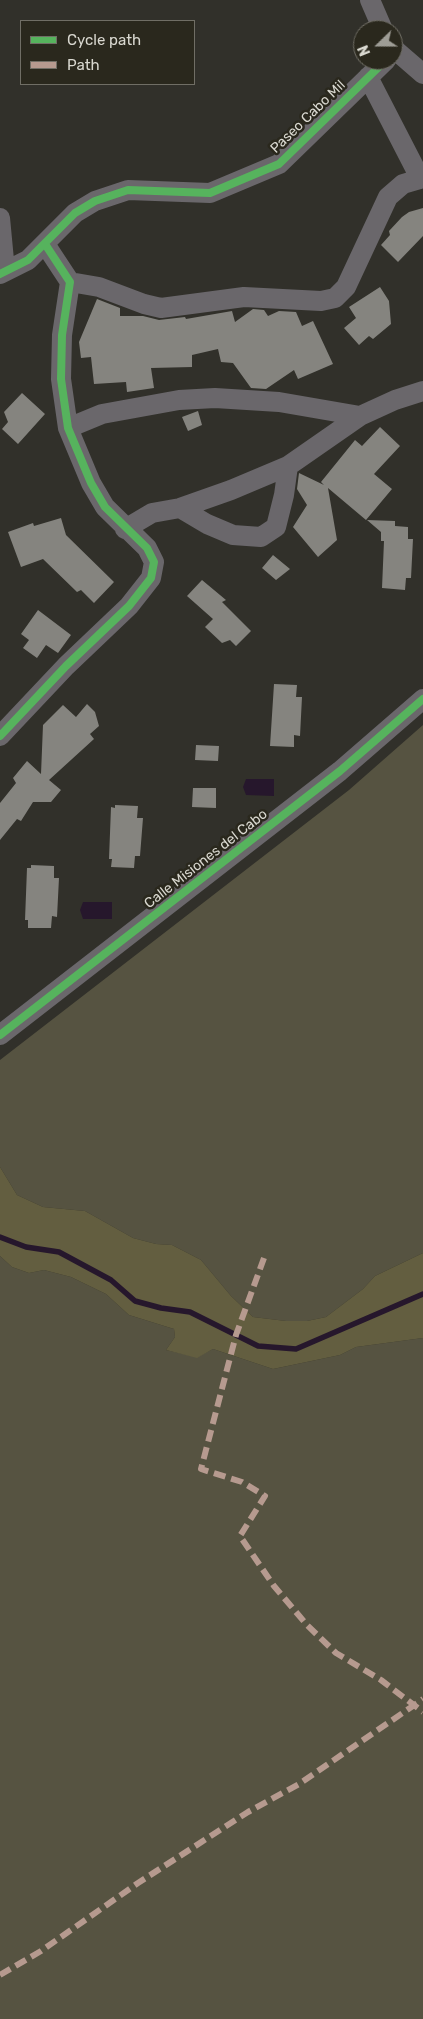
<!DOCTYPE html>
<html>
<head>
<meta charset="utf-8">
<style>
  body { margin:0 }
  #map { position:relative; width:423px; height:2019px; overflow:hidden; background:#31302a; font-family:Rubik,sans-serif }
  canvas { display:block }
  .legend { position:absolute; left:20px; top:20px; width:175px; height:65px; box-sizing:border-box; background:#2a281d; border:1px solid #706e65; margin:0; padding:6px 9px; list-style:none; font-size:15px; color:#d9d8d0 }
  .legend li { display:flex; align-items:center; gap:10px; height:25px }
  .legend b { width:25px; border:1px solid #706e65 }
  .north { position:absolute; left:353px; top:20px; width:50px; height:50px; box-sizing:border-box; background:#2a281d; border:1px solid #706e65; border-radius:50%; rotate:248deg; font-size:14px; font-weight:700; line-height:20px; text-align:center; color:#d9d8d0 }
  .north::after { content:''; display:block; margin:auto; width:18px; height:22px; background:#9e9d96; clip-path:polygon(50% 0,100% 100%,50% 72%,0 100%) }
</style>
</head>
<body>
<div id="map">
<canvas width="423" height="2019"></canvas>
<ul class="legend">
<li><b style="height:6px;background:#56b35d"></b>Cycle path</li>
<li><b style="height:6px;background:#b69a8f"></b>Path</li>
</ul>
<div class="north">N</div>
</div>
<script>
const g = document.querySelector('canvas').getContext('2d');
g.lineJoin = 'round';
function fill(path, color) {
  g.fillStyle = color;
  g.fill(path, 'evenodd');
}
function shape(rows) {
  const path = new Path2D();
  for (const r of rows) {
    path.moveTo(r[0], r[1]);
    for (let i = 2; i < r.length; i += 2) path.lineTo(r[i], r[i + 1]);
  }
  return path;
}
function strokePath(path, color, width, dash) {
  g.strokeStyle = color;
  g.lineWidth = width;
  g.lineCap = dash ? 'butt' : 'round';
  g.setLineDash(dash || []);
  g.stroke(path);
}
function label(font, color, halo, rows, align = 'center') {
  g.font = font + ' Rubik,sans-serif';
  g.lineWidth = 5;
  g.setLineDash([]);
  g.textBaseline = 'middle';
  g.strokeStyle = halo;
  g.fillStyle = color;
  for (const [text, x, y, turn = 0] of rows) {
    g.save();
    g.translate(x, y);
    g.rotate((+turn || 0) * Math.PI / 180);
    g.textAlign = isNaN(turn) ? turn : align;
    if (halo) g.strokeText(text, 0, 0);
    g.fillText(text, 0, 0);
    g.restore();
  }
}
const green = shape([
  [423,725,423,1253,375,1276,363,1289,326,1317,307,1321,286,1321,253,1317,231,1296,201,1260,172,1245,156,1244,133,1238,85,1211,43,1207,17,1195,0,1167,0,1060,349,790],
  [0,1256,12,1267,29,1273,44,1270,71,1277,106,1294,129,1315,174,1329,175,1337,166,1350,197,1357,213,1349,273,1369,340,1355,356,1347,423,1338,423,2019,0,2019]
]);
const forest = shape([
  [0,1167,17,1195,43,1207,85,1211,133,1238,156,1244,172,1245,201,1260,231,1296,253,1317,286,1321,307,1321,326,1317,363,1289,375,1276,423,1253,423,1338,356,1347,340,1355,273,1369,213,1349,197,1358,166,1350,175,1337,174,1329,129,1315,106,1294,71,1277,44,1270,29,1273,12,1267,0,1256]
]);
const water = shape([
  [246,779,274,779,274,796,246,795,243,787],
  [83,902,112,902,112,919,83,919,80,910]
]);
const stream = shape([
  [0,1237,26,1247,59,1252,111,1280,135,1301,161,1308,190,1312,258,1346,296,1349,423,1294]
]);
const building = shape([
  [423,208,423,236,398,262,381,245,390,235,389,231,402,217,409,212],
  [380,287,389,301,391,324,373,339,369,336,359,345,344,328,356,318,349,307],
  [97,299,120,308,120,316,143,316,159,320,185,317,186,319,232,311,235,322,253,309,264,310,268,316,279,311,296,312,302,326,313,321,333,364,298,379,294,370,266,389,251,388,233,363,221,362,218,349,192,355,192,367,151,368,154,388,127,392,126,382,94,384,91,357,81,358,79,342],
  [22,393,45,414,18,444,2,429,8,422,4,412],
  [198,411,202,425,188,431,182,417],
  [380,427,400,446,374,474,392,489,366,520,328,488,337,540,318,557,293,527,307,505,297,489,299,473,324,485,321,482,355,440,362,446],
  [61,518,66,535,114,582,94,603,81,590,77,592,43,559,21,567,8,532,33,523,34,526],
  [367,520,395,521,395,526,408,527,408,539,413,539,411,578,406,578,405,590,382,588,384,541,381,541,381,532],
  [273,555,290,569,276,580,262,568],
  [202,580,226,600,222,602,251,631,236,646,230,640,222,643,205,627,213,619,187,596],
  [38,610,71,635,58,653,46,645,37,658,23,648,29,640,21,634],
  [274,684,297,685,296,697,302,697,300,736,294,735,294,747,270,746],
  [87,704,95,712,99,726,90,734,94,739,49,780,61,790,51,802,33,802,21,821,17,819,0,840,0,803,16,783,13,778,27,761,41,774,43,725,63,705,76,717],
  [196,745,219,746,218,761,195,760],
  [193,788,216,788,216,808,192,807],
  [115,805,138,806,137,818,143,818,140,856,135,856,134,868,111,867,112,859,109,859,111,807,115,808],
  [31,865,54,866,54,878,59,878,57,917,52,916,51,928,28,928,28,920,25,920,27,868,31,868]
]);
const minor = shape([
  [370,0,383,30],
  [393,48,423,74],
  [368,77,420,178],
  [0,218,5,271],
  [0,274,28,260,75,213,95,201,128,190,210,193,279,164,386,60],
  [70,282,99,287,144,304,161,308,244,297,321,301,335,298,346,287,388,197,403,184,423,178],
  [68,428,102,414,179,400,215,398,279,402,360,416],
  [180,508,207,524,233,535,261,537,276,527,284,495,288,466],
  [125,529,152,513,180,508,231,490,288,466,360,416,395,400,423,391],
  [0,736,66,666,129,606,151,578,154,562,147,548,105,507,91,483,68,428,61,379,62,335,70,282,45,244],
  [0,1035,340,771,423,699]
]);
const quiet = shape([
  [264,1258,236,1335,201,1469,242,1482,265,1496,240,1536,274,1586,307,1625,336,1653,381,1680,423,1712],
  [0,1975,41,1951,138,1883,248,1812,299,1784,423,1699]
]);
const cycleway = shape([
  [0,274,28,260,75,213,95,201,128,190,210,193,279,164,386,60],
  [0,736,66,666,129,606,151,578,154,562,147,548,105,507,91,483,68,428,61,379,62,335,70,282,45,244],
  [0,1035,340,771,423,699]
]);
const streetNames = [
  ["Paseo Cabo Mil",308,117,-44],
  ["Calle Misiones del Cabo",206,859,-38]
];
fill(green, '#565341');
fill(forest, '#635e40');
fill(water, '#26172c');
strokePath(stream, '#26172c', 5.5);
fill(building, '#85847f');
strokePath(minor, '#6a676b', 20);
strokePath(quiet, '#b69a8f', 6, [12, 6]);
strokePath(cycleway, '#56b35d', 8);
label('14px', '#d9d8d0', '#2a281d', streetNames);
</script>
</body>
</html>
